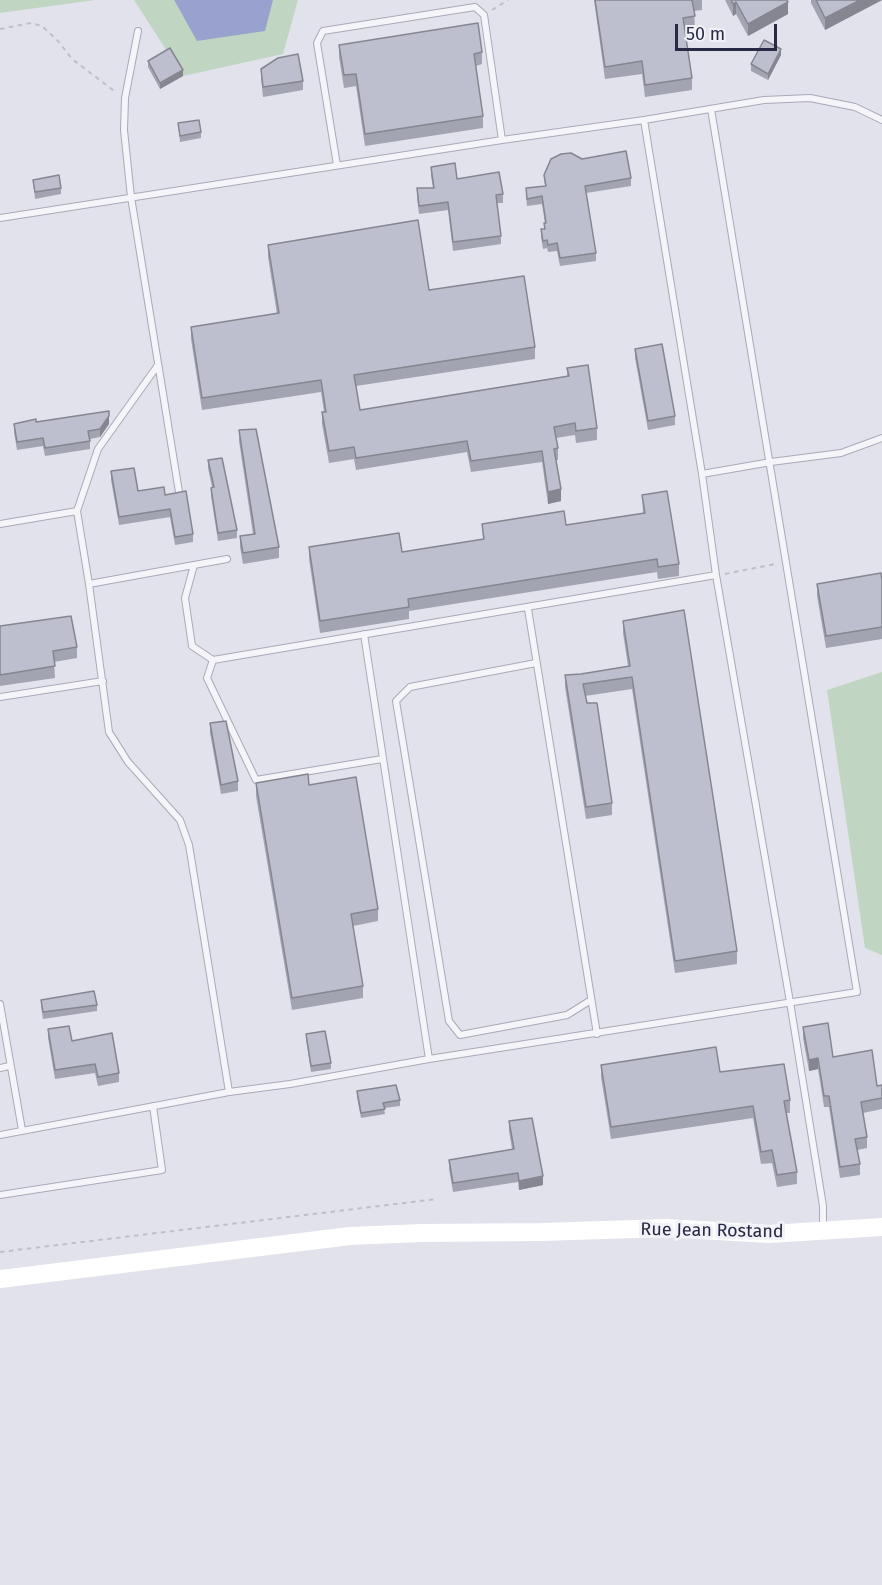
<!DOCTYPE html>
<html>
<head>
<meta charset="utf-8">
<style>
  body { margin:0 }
  #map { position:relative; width:882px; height:1585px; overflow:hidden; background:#e1e2eb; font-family:"Fira Sans",sans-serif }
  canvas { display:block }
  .scale { position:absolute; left:675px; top:24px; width:102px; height:27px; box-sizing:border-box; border:3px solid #272945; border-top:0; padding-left:8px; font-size:18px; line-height:21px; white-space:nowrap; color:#272945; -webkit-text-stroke:4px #f1f2f8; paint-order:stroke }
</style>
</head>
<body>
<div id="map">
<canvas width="882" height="1585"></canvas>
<div class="scale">50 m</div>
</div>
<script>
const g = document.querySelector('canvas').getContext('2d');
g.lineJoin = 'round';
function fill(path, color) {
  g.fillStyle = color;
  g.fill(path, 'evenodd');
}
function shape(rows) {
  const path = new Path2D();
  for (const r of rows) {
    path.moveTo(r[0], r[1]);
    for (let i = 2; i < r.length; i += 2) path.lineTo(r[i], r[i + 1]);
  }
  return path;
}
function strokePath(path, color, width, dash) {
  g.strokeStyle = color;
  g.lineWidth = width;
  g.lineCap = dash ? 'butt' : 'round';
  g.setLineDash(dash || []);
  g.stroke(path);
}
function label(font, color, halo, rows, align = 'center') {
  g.font = font + ' "Fira Sans",sans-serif';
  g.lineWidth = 6;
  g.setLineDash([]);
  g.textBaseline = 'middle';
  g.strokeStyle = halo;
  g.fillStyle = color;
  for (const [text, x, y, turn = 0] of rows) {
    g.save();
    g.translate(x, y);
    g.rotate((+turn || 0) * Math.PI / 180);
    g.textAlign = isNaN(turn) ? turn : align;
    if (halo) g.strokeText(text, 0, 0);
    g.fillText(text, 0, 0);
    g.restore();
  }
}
const green = shape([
  [0,0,95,0,0,13],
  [134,0,174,0,198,41,266,0,298,0,283,54,183,76],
  [882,672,882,955,865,948,827,690]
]);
const water = shape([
  [174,0,273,0,265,31,197,41]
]);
const path = shape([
  [492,10,508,0],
  [0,29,31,23,42,26,58,41,72,59,117,93],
  [725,574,775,564],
  [0,1252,437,1199]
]);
const lane = shape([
  [138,31,125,98,124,130,131,197,179,492],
  [644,120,702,474,716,575,790,1002,823,1206,823,1227],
  [337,165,317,43,323,31,475,7,484,15,502,140],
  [0,218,502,140,644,120,764,100,810,98,855,107,882,120],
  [702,474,771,462,841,453,882,438],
  [77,511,98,449,158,365],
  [0,524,77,511,89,584,109,732,128,762,180,820,189,845,229,1092],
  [194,565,185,598,192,646,213,660,716,575],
  [89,584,227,559],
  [528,609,597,1034],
  [364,634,429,1059],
  [213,660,207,678,256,780,382,759],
  [536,663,410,687,396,701,449,1021,460,1035,567,1015,591,1000],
  [0,697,103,681],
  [0,1004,22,1130],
  [0,1068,9,1066],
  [0,1135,229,1092,290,1084,429,1059,857,992,711,109],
  [0,1195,162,1170,153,1106]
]);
const secondary = shape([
  [0,1279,350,1236,422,1233,542,1232,666,1228,769,1234,882,1227]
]);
const wall = shape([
  [594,0,702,0,702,10,694,11,695,28,685,30,692,78,692,90,645,97,642,74,605,79],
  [725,0,787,0,788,14,748,36,736,14,733,16],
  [811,0,882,0,825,30,811,3],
  [339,45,482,52,482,64,476,66,483,116,483,128,365,146,356,86,344,88,339,57],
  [781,55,768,80,751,71,751,64],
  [148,61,183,76,160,89,148,67],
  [261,69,303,81,303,90,263,97,261,78],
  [178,123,201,132,201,138,180,142],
  [582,159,631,178,631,186,586,193,596,253,596,261,560,266,557,251,548,252,547,248,543,249,541,237,541,229,544,229,545,223,542,204,527,206,526,196,526,188,545,186,544,175],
  [431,167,457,179,503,194,503,203,497,203,501,236,501,244,453,251,448,210,419,214,417,197,417,188,433,188,431,176],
  [33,180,61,188,61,194,35,199],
  [268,245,429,290,535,347,535,359,356,386,360,410,567,376,567,368,597,428,597,440,576,443,575,435,556,438,558,448,558,460,556,460,561,501,548,504,542,462,471,472,467,452,356,470,354,459,329,463,322,424,322,412,324,412,321,392,202,410,191,339,191,327,277,314,268,257],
  [635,349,675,416,675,425,648,430,635,358],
  [36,422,109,424,100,437,90,439,90,449,45,456,43,446,17,450,14,432,14,424],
  [239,430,279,547,279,558,243,564,240,547,240,536,253,534,239,441],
  [208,460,237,530,237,538,218,541,211,496,211,488,212,487,208,468],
  [111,471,138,491,165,495,193,534,193,542,175,545,170,517,119,525,111,480],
  [642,495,679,564,679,576,658,579,657,572,409,611,409,619,320,633,309,559,309,547,402,552,483,539,482,524,566,525,643,513],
  [882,581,882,639,826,648,817,596,817,584],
  [623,621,737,951,737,964,675,973,632,689,585,696,612,803,612,815,586,819,565,687,565,675,581,674,628,666,623,633],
  [0,626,77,647,77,658,54,662,55,678,0,686],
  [210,723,238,781,238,791,221,794,210,733],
  [256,783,309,785,378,909,378,921,353,926,363,986,363,998,292,1010,256,796],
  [41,1000,97,1005,97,1011,43,1019,41,1006],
  [803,1027,833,1057,877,1086,882,1085,882,1109,863,1113,867,1137,867,1148,857,1150,860,1164,860,1175,840,1178,829,1107,824,1107,818,1069,809,1071,803,1038],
  [48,1029,72,1041,119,1073,119,1082,98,1086,95,1073,55,1079,48,1038],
  [306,1034,331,1063,331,1069,311,1072,306,1039],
  [601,1065,720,1072,790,1100,790,1113,786,1113,797,1172,797,1184,777,1187,772,1163,761,1164,753,1118,611,1139,601,1077],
  [357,1091,400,1100,400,1106,384,1108,385,1114,361,1118,357,1097],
  [509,1121,543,1185,519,1190,518,1182,453,1192,449,1169,449,1160,512,1149,509,1131]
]);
const shadedWall = shape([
  [860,0,882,0,825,30,825,18],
  [736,2,736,14,733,16,733,4],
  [788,2,788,14,748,36,748,24],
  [781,49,781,55,768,80,768,74],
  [183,70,183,76,160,89,160,83],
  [109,416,109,424,100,437,100,429],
  [561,489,561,501,548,504,548,492],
  [818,1058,818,1069,809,1071,809,1060],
  [543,1176,543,1185,519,1190,519,1181]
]);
const building = shape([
  [595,0,692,0,695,16,683,18,692,78,645,85,642,61,605,67,595,0],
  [731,0,787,0,788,2,748,24,736,2,733,4,731,0],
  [816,0,860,0,825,18,816,0],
  [478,23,482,52,474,54,483,116,365,134,356,74,344,75,339,45,478,23],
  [764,40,781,49,768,74,751,64,764,40],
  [170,48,183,70,160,83,148,61,170,48],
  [298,54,303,81,263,87,261,69,278,58,298,54],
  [199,120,201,132,180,136,178,123,199,120],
  [626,151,631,178,585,186,596,253,560,258,557,243,548,245,547,240,543,241,541,229,545,229,544,223,546,223,542,196,527,199,526,188,546,186,544,175,551,159,561,154,571,153,582,159,626,151],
  [455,163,457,179,499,172,503,194,496,195,501,236,453,242,448,202,419,206,417,188,434,188,431,167,455,163],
  [59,175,61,188,35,192,33,180,59,175],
  [418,220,429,290,524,276,535,347,354,375,360,410,569,376,567,368,588,365,597,428,576,431,575,423,554,427,558,448,554,449,561,489,548,492,542,451,471,461,467,441,356,458,354,447,329,451,322,412,326,412,321,380,202,398,191,327,279,313,268,245,418,220],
  [662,344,675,416,648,421,635,349,662,344],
  [109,411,109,416,100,429,88,431,90,441,45,448,43,438,17,442,14,424,36,419,36,422,109,411],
  [256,429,279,547,243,553,240,536,255,534,239,430,256,429],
  [222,458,237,530,218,533,211,488,214,487,208,460,222,458],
  [134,468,138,491,164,487,165,495,186,491,193,534,175,537,170,509,119,517,111,471,134,468],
  [667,491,679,564,658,567,657,559,408,599,409,607,320,621,309,547,399,533,402,552,484,539,482,524,564,511,566,525,645,513,642,495,667,491],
  [881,573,882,581,882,627,826,636,817,584,881,573],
  [684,610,737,951,675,961,632,677,583,684,587,703,597,703,612,803,586,807,565,675,581,674,630,666,623,621,684,610],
  [71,616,77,647,53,651,55,666,0,675,0,626,71,616],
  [226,721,238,781,221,785,210,723,226,721],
  [308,774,309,785,356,777,378,909,351,914,363,986,292,998,256,783,308,774],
  [94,991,97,1005,43,1012,41,1000,94,991],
  [828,1023,833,1057,872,1050,877,1086,882,1085,882,1098,861,1102,867,1137,855,1139,860,1164,840,1167,829,1096,824,1096,818,1058,809,1060,803,1027,828,1023],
  [69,1026,72,1041,112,1033,119,1073,98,1077,95,1064,55,1070,48,1029,69,1026],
  [325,1031,331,1063,311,1066,306,1034,325,1031],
  [716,1047,720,1072,784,1064,790,1100,784,1101,797,1172,777,1175,772,1150,761,1152,753,1106,611,1127,601,1065,716,1047],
  [396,1085,400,1100,383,1103,385,1109,361,1113,357,1091,396,1085],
  [532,1118,543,1176,519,1181,518,1173,453,1183,449,1160,514,1149,509,1121,532,1118]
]);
const streetNames = [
  ["Rue Jean Rostand",712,1231,1]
];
fill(green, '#c1d6c2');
fill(water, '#99a2ce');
strokePath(lane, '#a9aab9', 8);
strokePath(path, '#bfbfca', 2, [4.5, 4.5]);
strokePath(lane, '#f4f4f9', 6);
strokePath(secondary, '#fff', 18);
fill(wall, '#a3a4b1');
fill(shadedWall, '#858690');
fill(building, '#bebfce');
strokePath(building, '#858690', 1.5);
label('18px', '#272945', '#f1f2f8', streetNames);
</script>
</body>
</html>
